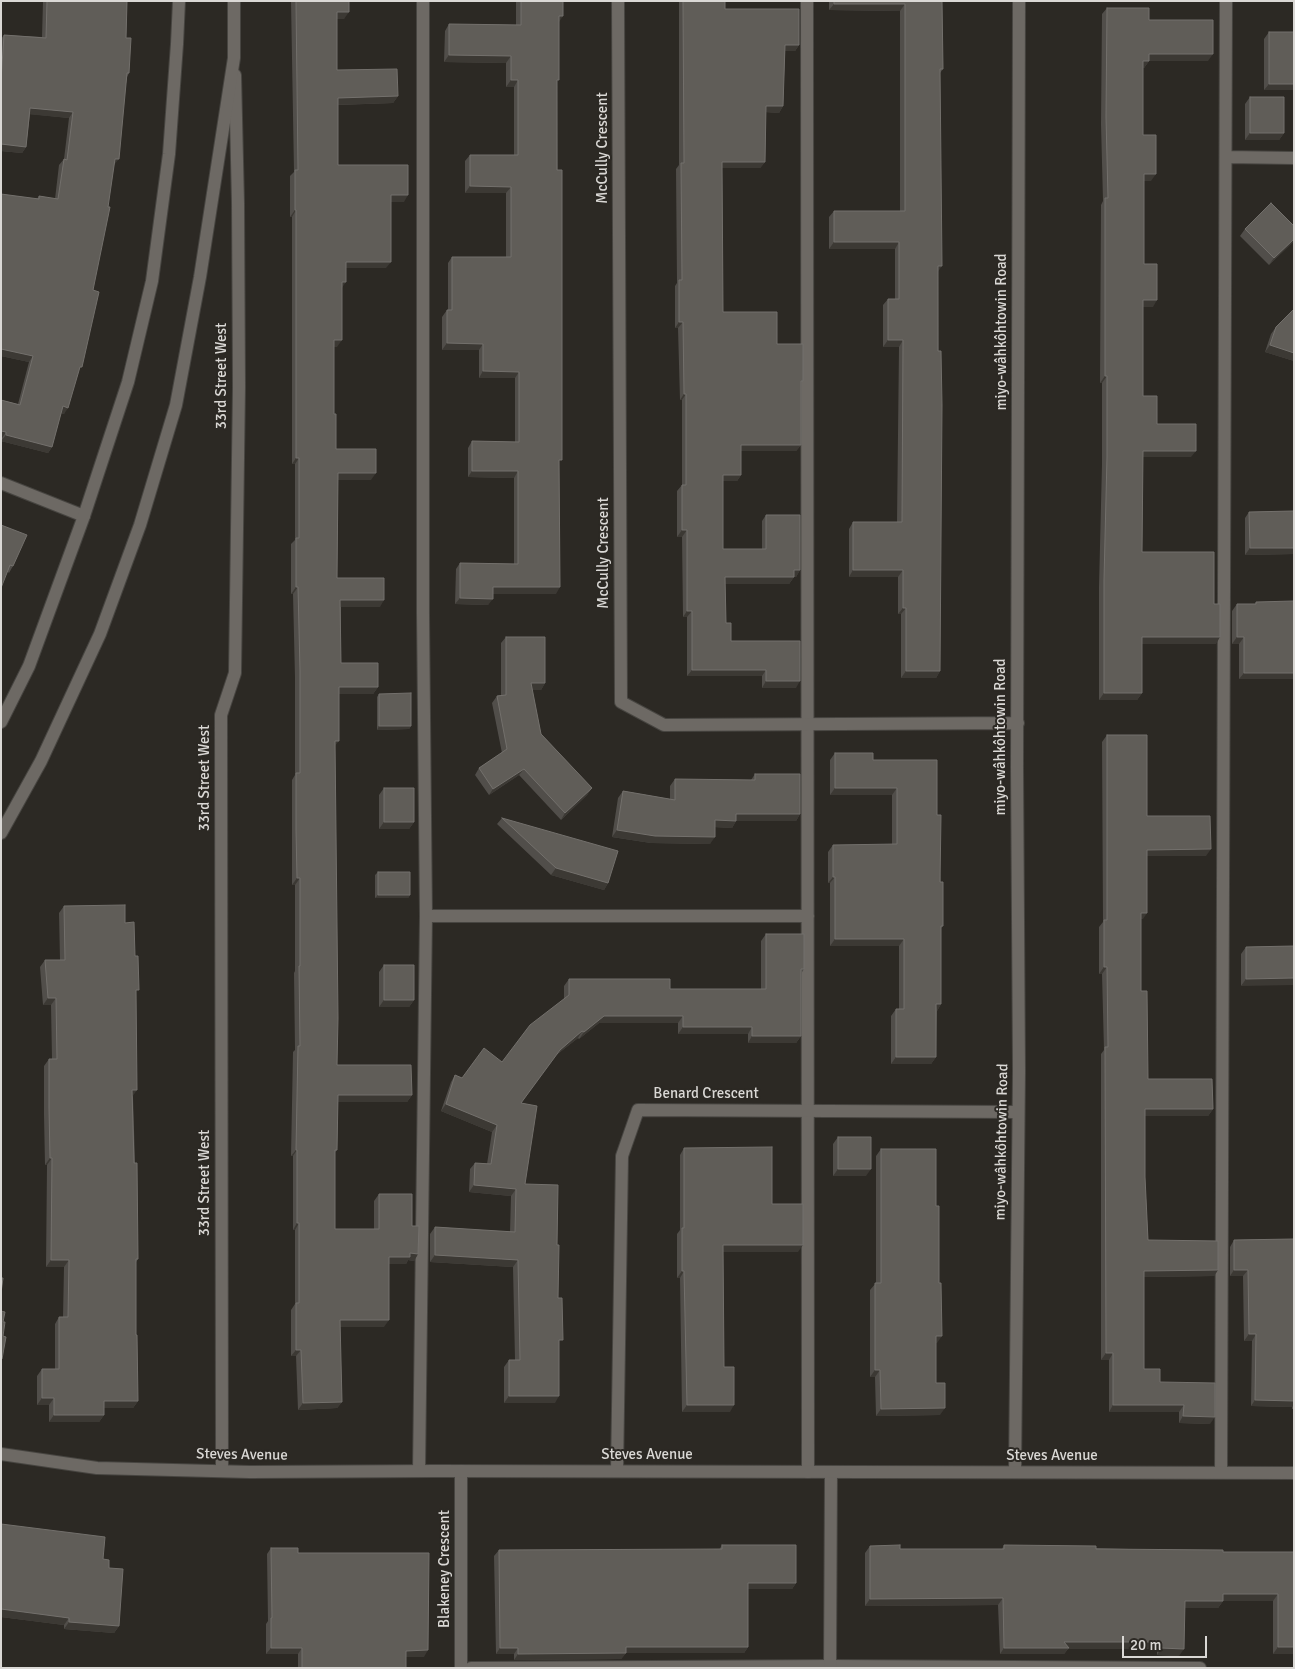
<!DOCTYPE html>
<html>
<head>
<meta charset="utf-8">
<style>
  body { margin:0 }
  #map { position:relative; width:1295px; height:1669px; overflow:hidden; background:#2c2924; font-family:Signika,sans-serif }
  canvas { display:block }
  .frame { position:absolute; inset:0; border:2px solid #dad8d5; pointer-events:none }
  .scale { position:absolute; left:1122px; top:1636px; width:85px; height:22px; box-sizing:border-box; border:2px solid #dad8d5; border-top:0; padding-left:6px; font-size:15px; line-height:18px; white-space:nowrap; color:#dad8d5; -webkit-text-stroke:4px #2c2924; paint-order:stroke }
</style>
</head>
<body>
<div id="map">
<canvas width="1295" height="1669"></canvas>
<div class="frame"></div>
<div class="scale">20 m</div>
</div>
<script>
const g = document.querySelector('canvas').getContext('2d');
g.lineJoin = 'round';
function shape(rows) {
  const path = new Path2D();
  for (const r of rows) {
    path.moveTo(r[0], r[1]);
    for (let i = 2; i < r.length; i += 2) path.lineTo(r[i], r[i + 1]);
  }
  return path;
}
function strokePath(path, color, width, dash) {
  g.strokeStyle = color;
  g.lineWidth = width;
  g.lineCap = dash ? 'butt' : 'round';
  g.setLineDash(dash || []);
  g.stroke(path);
}
function fill(path, color) {
  g.fillStyle = color;
  g.fill(path, 'evenodd');
}
function label(font, color, halo, rows, align = 'center') {
  g.font = font + ' Signika,sans-serif';
  g.lineWidth = 4;
  g.setLineDash([]);
  g.textBaseline = 'middle';
  g.strokeStyle = halo;
  g.fillStyle = color;
  for (const [text, x, y, turn = 0] of rows) {
    g.save();
    g.translate(x, y);
    g.rotate((+turn || 0) * Math.PI / 180);
    g.textAlign = isNaN(turn) ? turn : align;
    if (halo) g.strokeText(text, 0, 0);
    g.fillText(text, 0, 0);
    g.restore();
  }
}
const lane = shape([
  [807,1,808,1472],
  [1226,157,1294,158],
  [426,916,808,916],
  [419,1471,426,916,423,614,423,1],
  [1221,1472,1226,1],
  [471,1668,830,1666,1200,1668]
]);
const street = shape([
  [618,1,621,702,664,725,1018,723],
  [1,483,84,516],
  [222,1471,221,715,235,673,239,387,238,203,235,75],
  [461,1471,461,1668],
  [617,1471,622,1156,638,1110,1018,1112],
  [1015,1472,1019,1071,1017,767,1019,1],
  [830,1668,831,1472]
]);
const secondary = shape([
  [1,722,29,666,84,516,128,382,152,281,169,154,177,44,179,1],
  [1,833,41,761,100,634,140,525,176,405,200,277,234,58,234,1],
  [1,1454,97,1468,250,1472,436,1471,1294,1473]
]);
const wall = shape([
  [43,1,127,1,126,38,129,73,127,77,114,165,78,373,64,414,61,413,52,447,48,453,1,441,2,438,1,438,1,400,18,404,29,362,1,356,1,194,37,199,39,196,55,199,59,165,64,159,69,118,30,114,26,147,22,153,1,151,1,39,4,35,42,37],
  [291,1,349,1,344,19,337,19,337,70,398,96,393,103,338,105,338,165,404,202,391,202,386,268,346,268,342,288,337,347,334,347,334,414,336,449,371,480,338,480,337,578,380,607,341,607,341,663,378,687,373,694,339,694,335,747,337,1065,412,1095,407,1102,338,1102,337,1150,335,1152,335,1229,374,1229,374,1201,379,1194,412,1226,418,1254,414,1261,408,1260,406,1264,389,1264,384,1327,340,1327,342,1402,337,1408,298,1410,296,1356,291,1356,291,1310,295,1304,295,1230,293,1230,293,1156,291,1156,293,1052,295,1050,294,973,295,971,295,885,292,885,292,780,295,775,295,678,293,594,291,594,291,544,295,540,295,464,292,464,292,217,290,217,290,176,294,172],
  [516,1,563,1,559,22,557,82,559,464,556,594,493,594,488,605,455,604,456,569,460,563,514,564,514,478,468,477,468,448,472,441,515,442,515,378,479,378,479,350,442,350,442,317,447,310,448,310,448,263,452,257,506,257,506,193,465,193,465,161,470,155,514,155,514,87,506,87,506,63,444,62,445,31,449,24,516,25],
  [679,1,725,1,725,9,799,45,795,51,785,51,783,106,779,113,766,112,765,162,760,168,722,168,723,312,777,344,801,385,801,445,796,451,741,451,741,475,737,481,723,481,723,549,762,549,762,521,766,515,800,570,796,577,794,577,789,584,725,584,726,623,731,641,796,688,762,688,762,676,687,676,687,617,683,617,682,537,677,537,677,491,682,485,682,400,680,400,678,328,675,328,675,286,677,283,676,169,679,165],
  [829,1,942,1,943,69,940,73,938,272,940,671,936,678,901,678,901,614,898,614,898,577,849,577,849,529,853,522,897,522,899,347,883,347,883,305,888,299,895,299,895,249,829,249,829,217,834,211,900,211,900,11,829,10],
  [1107,8,1149,20,1208,61,1149,61,1144,68,1143,68,1143,135,1151,181,1144,181,1144,264,1153,307,1143,307,1143,396,1157,424,1191,457,1143,457,1142,552,1214,604,1216,644,1142,644,1142,693,1137,700,1099,700,1099,587,1102,464,1102,383,1100,383,1101,205,1103,201,1101,124,1102,14],
  [1269,32,1294,90,1264,90,1264,39],
  [1250,97,1284,133,1279,140,1245,140,1245,104],
  [1245,229,1294,241,1269,265,1240,236],
  [1294,309,1294,361,1265,352,1271,334,1276,327],
  [1294,511,1294,554,1245,555,1245,518,1249,512],
  [1,525,13,566,9,573,8,572],
  [1256,602,1294,679,1239,679,1239,644,1232,644,1232,611,1237,604,1255,604],
  [506,637,545,683,541,690,532,690,541,734,592,788,587,795,561,820,519,775,489,795,475,775,479,768,502,753,492,703,497,696,501,695,501,643],
  [379,694,411,726,409,729,377,730,377,697],
  [1107,735,1147,816,1206,856,1147,856,1143,919,1141,919,1141,991,1148,1079,1213,1109,1208,1116,1145,1116,1145,1177,1148,1240,1218,1270,1214,1276,1144,1277,1144,1369,1210,1424,1179,1423,1179,1412,1109,1412,1109,1360,1101,1360,1101,1054,1104,1050,1102,974,1099,974,1099,927,1103,922,1102,742],
  [835,753,873,760,937,815,943,926,941,928,941,1004,937,1011,936,1057,931,1064,891,1064,891,1016,896,1009,899,1009,899,946,830,946,830,883,828,883,828,852,833,845,892,845,892,795,830,795,830,760],
  [755,774,800,814,796,821,736,821,732,828,715,827,710,844,651,843,612,837,618,798,623,791,670,799,670,786,675,779,751,780],
  [384,788,414,822,409,829,379,829,379,795],
  [502,818,608,883,604,890,551,875,497,824],
  [378,872,410,895,408,898,375,898,375,875],
  [64,906,125,923,136,994,133,1097,138,1259,136,1262,136,1335,138,1401,133,1408,104,1408,104,1415,99,1422,49,1422,49,1405,37,1405,37,1376,42,1369,55,1369,55,1324,59,1317,63,1317,64,1267,46,1267,47,1165,45,1165,44,1115,44,1066,49,1059,52,1059,51,1005,43,1005,40,967,45,960,60,960,59,913],
  [766,934,804,969,801,974,801,1036,796,1043,748,1043,748,1034,678,1034,678,1023,599,1023,579,1039,578,1038,555,1056,521,1103,525,1184,557,1245,559,1345,555,1403,504,1403,504,1367,509,1360,515,1360,513,1267,430,1262,430,1234,435,1227,510,1232,511,1196,469,1192,470,1169,475,1163,487,1164,492,1132,441,1111,451,1082,455,1075,462,1078,502,1062,564,999,564,986,569,979,670,989,761,989,761,941],
  [1294,946,1241,986,1241,954,1246,947],
  [384,965,414,1000,409,1007,379,1007,379,972],
  [838,1137,866,1176,833,1176,833,1144],
  [684,1148,772,1204,798,1252,723,1252,724,1367,730,1412,682,1412,680,1278,677,1278,677,1234,680,1230,680,1155],
  [881,1149,937,1343,936,1343,936,1383,940,1415,876,1416,875,1377,870,1377,870,1290,876,1283,876,1156],
  [1294,1239,1294,1409,1292,1409,1292,1407,1251,1406,1252,1341,1244,1341,1243,1276,1230,1276,1230,1247,1234,1240],
  [1,1524,103,1559,109,1568,119,1626,114,1633,64,1629,64,1625,1,1617],
  [722,1545,796,1583,792,1589,748,1589,748,1647,744,1653,626,1653,621,1659,514,1660,514,1654,496,1654,494,1556,499,1550,719,1550],
  [1004,1545,1223,1552,1294,1552,1294,1654,1273,1654,1273,1601,1223,1601,1218,1608,1185,1608,1179,1656,1157,1655,1157,1649,1068,1649,1064,1654,1000,1654,998,1605,865,1606,865,1553,870,1546,900,1549,1002,1549],
  [271,1548,298,1553,424,1657,406,1657,406,1668,298,1668,298,1654,266,1654,266,1624,268,1621,267,1554]
]);
const shadedWall = shape([
  [834,4,905,4,900,11,829,10],
  [337,12,349,12,344,19,333,19],
  [559,16,563,16,559,22],
  [785,45,799,45,795,51,780,51],
  [1149,54,1213,54,1208,61,1144,61],
  [449,55,511,56,506,63,444,62],
  [1143,61,1149,61,1144,68,1138,68],
  [511,80,518,80,514,87,506,87],
  [1269,84,1294,84,1294,90,1264,90],
  [398,96,393,103,333,105,338,98],
  [766,106,783,106,779,113,762,112],
  [30,108,73,112,69,118,26,114],
  [1250,133,1284,133,1279,140,1245,140],
  [1,144,26,147,22,153,1,151],
  [115,159,119,159,114,165],
  [722,162,765,162,760,168,718,168],
  [1144,174,1156,174,1151,181,1139,181],
  [470,186,511,187,506,193,465,193],
  [391,195,408,195,404,202,386,202],
  [295,210,296,210,292,217,290,217],
  [1294,239,1294,241,1269,265,1274,258],
  [834,242,899,242,895,249,829,249],
  [346,262,391,262,386,268,341,268],
  [938,266,942,266,937,273],
  [342,282,346,282,341,289],
  [1143,300,1157,300,1153,307,1138,307],
  [679,322,683,322,678,328,675,328],
  [334,340,342,340,337,347,329,347],
  [888,340,903,340,899,347,883,347],
  [447,343,483,344,479,350,442,350],
  [1270,345,1294,353,1294,361,1265,352],
  [1,349,33,356,29,362,1,356],
  [483,371,519,372,515,378,479,378],
  [1105,376,1107,376,1102,383,1100,383],
  [684,394,686,394,682,400,680,400],
  [63,406,68,408,64,414,59,413],
  [1,431,6,432,2,438,1,438],
  [6,435,52,447,48,453,1,441],
  [741,445,801,445,796,451,737,451],
  [1143,451,1196,451,1191,457,1138,457],
  [296,458,299,458,295,464,292,464],
  [472,471,518,471,514,478,468,477],
  [338,473,376,473,371,480,333,480],
  [723,475,741,475,737,481,718,481],
  [682,530,687,530,682,537,677,537],
  [1250,548,1294,548,1294,554,1245,555],
  [794,570,800,570,796,577,789,577],
  [853,570,903,570,898,577,849,577],
  [725,577,794,577,789,584,720,584],
  [296,587,298,587,293,594,291,594],
  [493,587,560,587,556,594,489,594],
  [460,598,493,599,488,605,455,604],
  [340,600,384,600,380,607,336,607],
  [903,608,906,608,901,614,898,614],
  [687,611,692,611,687,617,683,617],
  [1142,637,1220,637,1216,644,1137,644],
  [1237,637,1244,637,1239,644,1232,644],
  [692,670,766,670,762,676,687,676],
  [906,671,940,671,936,678,901,678],
  [1244,673,1294,673,1294,679,1239,679],
  [766,681,800,681,796,688,762,688],
  [531,683,545,683,541,690,526,690],
  [339,687,378,687,373,694,334,694],
  [1104,693,1142,693,1137,700,1099,700],
  [379,726,411,726,409,729,377,730],
  [335,741,339,741,334,747],
  [524,769,519,775,489,795,493,789],
  [592,788,587,795,561,820,565,813],
  [835,788,897,788,892,795,830,795],
  [736,814,800,814,796,821,736,821,732,828,710,827,715,820],
  [384,822,414,822,409,829,379,829],
  [617,830,715,837,710,844,651,843,612,837],
  [1211,849,1206,856,1143,856,1147,850],
  [556,868,608,883,604,890,551,875],
  [833,877,835,877,830,883,828,883],
  [297,878,300,878,295,885,292,885],
  [378,895,410,895,408,898,375,898],
  [1141,913,1147,913,1143,919,1137,919],
  [835,939,904,939,899,946,830,946],
  [1104,967,1107,967,1102,974,1099,974],
  [1294,978,1294,985,1241,986,1246,979],
  [48,998,56,998,51,1005,43,1005],
  [384,1000,414,1000,409,1007,379,1007],
  [936,1004,941,1004,937,1011],
  [604,1016,683,1016,678,1023,599,1023,579,1039,584,1032],
  [683,1027,752,1027,748,1034,678,1034],
  [582,1031,578,1038,555,1056,560,1050],
  [752,1036,801,1036,796,1043,748,1043],
  [896,1057,936,1057,931,1064,891,1064],
  [132,1090,137,1090,132,1097],
  [338,1095,412,1095,407,1102,333,1102],
  [446,1104,497,1125,492,1132,441,1111],
  [1145,1109,1213,1109,1208,1116,1141,1116],
  [296,1150,297,1150,293,1156,291,1156],
  [50,1158,52,1158,47,1165,45,1165],
  [838,1169,871,1169,866,1176,833,1176],
  [474,1185,516,1189,511,1196,469,1192],
  [297,1223,299,1223,295,1230,293,1230],
  [723,1245,803,1245,798,1252,718,1252],
  [410,1253,418,1254,414,1261,408,1260,406,1264,384,1264,389,1257],
  [435,1255,518,1260,513,1267,430,1262],
  [51,1260,69,1260,64,1267,46,1267],
  [1218,1270,1214,1276,1140,1277,1144,1271],
  [1234,1270,1248,1270,1243,1276,1230,1276],
  [682,1271,684,1271,680,1278,677,1278],
  [340,1320,389,1320,384,1327,335,1327],
  [1249,1334,1256,1334,1252,1341,1244,1341],
  [936,1336,942,1336,937,1343,931,1343],
  [296,1350,301,1350,296,1356,291,1356],
  [1106,1353,1113,1353,1109,1360,1101,1360],
  [875,1370,880,1370,875,1377,870,1377],
  [509,1396,559,1396,555,1403,504,1403],
  [42,1398,54,1398,49,1405,37,1405],
  [1255,1400,1294,1401,1294,1405,1292,1407,1251,1406],
  [104,1401,138,1401,133,1408,99,1408],
  [342,1402,337,1408,298,1410,303,1403],
  [687,1405,734,1405,730,1412,682,1412],
  [1113,1405,1184,1405,1179,1412,1109,1412],
  [945,1408,940,1415,876,1416,881,1409],
  [54,1415,104,1415,99,1422,49,1422],
  [1183,1416,1215,1417,1210,1424,1179,1423],
  [748,1583,796,1583,792,1589,744,1589],
  [1223,1594,1278,1594,1273,1601,1218,1601],
  [1003,1598,998,1605,865,1606,870,1599],
  [1185,1601,1223,1601,1218,1608,1180,1608],
  [1,1609,69,1618,64,1625,1,1617],
  [69,1622,119,1626,114,1633,64,1629],
  [1064,1642,1162,1642,1157,1649,1068,1649,1064,1654,1000,1654,1004,1648],
  [626,1647,748,1647,744,1653,626,1653,621,1659,514,1660,518,1654],
  [1278,1647,1294,1647,1294,1654,1273,1654],
  [271,1648,302,1648,298,1654,266,1654],
  [500,1648,518,1648,514,1654,496,1654],
  [1161,1648,1184,1649,1179,1656,1157,1655],
  [428,1650,424,1657,401,1657,406,1651]
]);
const building = shape([
  [47,1,127,1,126,38,131,38,129,73,127,73,119,159,115,159,108,207,110,207,93,290,99,292,82,367,80,367,68,408,63,406,52,447,6,435,6,432,1,431,1,400,20,405,33,356,1,349,1,194,39,199,39,196,58,199,64,159,67,160,73,112,30,108,26,147,1,144,1,80,4,35,46,38,47,1],
  [296,1,349,1,349,12,337,12,337,70,397,69,398,96,338,98,338,165,408,165,408,195,391,195,391,262,346,262,346,282,342,282,342,340,334,340,334,414,336,414,336,449,376,449,376,473,338,473,337,578,384,578,384,600,340,600,341,663,378,663,378,687,339,687,339,741,335,741,338,1018,337,1065,411,1065,412,1095,338,1095,337,1150,335,1150,335,1229,379,1229,379,1194,412,1194,412,1226,419,1226,418,1254,410,1253,410,1257,389,1257,389,1320,340,1320,342,1402,303,1403,301,1350,296,1350,296,1303,299,1303,299,1223,297,1223,297,1150,296,1150,298,1046,300,1046,299,966,300,966,300,878,297,878,296,830,296,773,300,773,300,671,298,587,296,587,296,538,299,538,299,458,296,458,296,210,295,210,295,170,298,170,296,1],
  [521,1,563,1,563,16,559,16,559,80,557,80,557,170,562,170,562,460,559,460,560,587,493,587,493,599,460,598,460,563,518,564,518,471,472,471,472,441,519,442,519,372,483,371,483,344,447,343,447,310,452,310,452,257,511,257,511,187,470,186,470,155,518,155,518,80,511,80,511,56,449,55,449,24,521,25,521,1],
  [683,1,725,1,725,9,799,9,799,45,785,45,783,106,766,106,765,162,722,162,723,312,777,312,777,344,803,344,803,381,801,381,801,445,741,445,741,475,723,475,723,549,766,549,766,515,800,515,800,570,794,570,794,577,725,577,726,623,731,623,731,641,800,641,800,681,766,681,766,670,692,670,692,611,687,611,687,530,682,530,682,485,686,485,686,394,684,394,683,322,679,322,679,280,682,280,681,163,684,163,683,1],
  [834,1,942,1,943,69,940,69,942,266,938,266,938,351,941,351,942,405,940,671,906,671,906,608,903,608,903,570,853,570,853,522,902,522,903,340,888,340,888,299,899,299,899,242,834,242,834,211,905,211,905,4,834,4,834,1],
  [1107,8,1149,8,1149,20,1213,20,1213,54,1149,54,1149,61,1143,61,1143,135,1156,135,1156,174,1144,174,1144,264,1157,264,1157,300,1143,300,1143,396,1157,396,1157,424,1196,424,1196,451,1143,451,1142,552,1214,552,1214,604,1220,604,1220,637,1142,637,1142,693,1104,693,1104,580,1107,457,1107,376,1105,376,1105,198,1108,198,1106,117,1107,8],
  [1269,32,1294,32,1294,84,1269,84,1269,32],
  [1250,97,1284,97,1284,133,1250,133,1250,97],
  [1271,203,1294,226,1294,239,1274,258,1245,229,1271,203],
  [1294,309,1294,353,1270,345,1276,327,1294,309],
  [1294,511,1294,548,1250,548,1249,512,1294,511],
  [1,525,27,535,13,566,10,565,1,588,1,525],
  [1294,601,1294,673,1244,673,1244,637,1237,637,1237,604,1256,604,1256,602,1294,601],
  [506,637,545,637,545,683,531,683,541,734,592,788,565,813,524,769,493,789,479,768,507,749,497,696,506,695,506,637],
  [411,693,411,726,379,726,379,694,411,693],
  [1107,735,1147,735,1147,816,1210,816,1211,849,1147,850,1147,913,1141,913,1141,991,1147,991,1148,1079,1212,1079,1213,1109,1145,1109,1145,1177,1148,1240,1218,1241,1218,1270,1144,1271,1144,1369,1160,1369,1160,1382,1215,1383,1215,1417,1183,1416,1184,1405,1113,1405,1113,1353,1106,1353,1105,1047,1108,1047,1107,967,1104,967,1104,920,1107,920,1107,735],
  [835,753,873,753,873,760,937,760,937,815,941,815,940,882,943,882,943,926,941,926,941,1004,936,1004,936,1057,896,1057,896,1009,904,1009,904,939,835,939,835,877,833,877,833,845,897,844,897,788,835,788,835,753],
  [755,774,800,774,800,814,736,814,736,821,715,820,715,837,655,836,617,830,623,791,675,800,675,779,755,780,755,774],
  [384,788,414,788,414,822,384,822,384,788],
  [502,818,618,851,608,883,556,868,502,818],
  [378,872,410,872,410,895,378,895,378,872],
  [125,905,125,923,134,922,135,956,138,956,139,990,136,990,137,1090,132,1090,134,1163,137,1163,138,1259,136,1259,136,1335,137,1335,138,1401,104,1401,104,1415,54,1415,54,1398,42,1398,42,1369,59,1369,59,1317,68,1317,69,1260,51,1260,52,1158,50,1158,49,1108,49,1059,57,1059,56,998,48,998,45,960,65,960,64,906,125,905],
  [766,934,804,934,804,969,801,969,801,1036,752,1036,752,1027,683,1027,683,1016,604,1016,584,1032,582,1031,560,1050,521,1103,537,1106,525,1184,558,1185,557,1245,559,1245,558,1298,562,1298,563,1340,559,1340,559,1396,509,1396,509,1360,520,1360,518,1260,435,1255,435,1227,515,1232,516,1189,474,1185,475,1163,491,1164,497,1125,446,1104,455,1075,462,1078,484,1048,502,1062,530,1025,569,995,569,979,670,979,670,989,766,989,766,934],
  [1294,946,1294,978,1246,979,1246,947,1294,946],
  [384,965,414,965,414,1000,384,1000,384,965],
  [838,1137,871,1137,871,1169,838,1169,838,1137],
  [772,1147,772,1204,803,1204,803,1245,723,1245,724,1367,734,1367,734,1405,687,1405,684,1271,682,1271,682,1228,684,1228,684,1148,772,1147],
  [881,1149,936,1149,936,1206,939,1206,939,1283,941,1283,942,1336,936,1336,936,1383,945,1383,945,1408,881,1409,880,1370,875,1370,875,1283,881,1283,881,1149],
  [1294,1239,1294,1401,1255,1400,1256,1334,1249,1334,1248,1270,1234,1270,1234,1240,1294,1239],
  [1,1278,3,1278,1,1293,1,1278],
  [1,1311,5,1312,3,1322,5,1322,3,1336,6,1337,2,1359,1,1359,1,1311],
  [1,1524,105,1537,103,1559,109,1560,109,1568,123,1569,119,1626,69,1622,69,1618,1,1609,1,1524],
  [722,1545,796,1545,796,1583,748,1583,748,1647,626,1647,626,1653,518,1654,518,1648,500,1648,499,1550,722,1549,722,1545],
  [900,1545,900,1549,1004,1549,1004,1545,1096,1546,1096,1549,1223,1550,1223,1552,1294,1552,1294,1647,1278,1647,1278,1594,1223,1594,1223,1601,1185,1601,1184,1649,1161,1648,1162,1642,1064,1642,1069,1648,1004,1648,1003,1598,870,1599,870,1546,900,1545],
  [271,1548,298,1548,298,1553,429,1553,428,1650,406,1651,406,1668,302,1668,302,1648,271,1648,271,1618,272,1618,271,1548]
]);
const streetNames = [
  ["McCully Crescent",603,148,-90],
  ["miyo-wâhkôhtowin Road",1002,332,-90],
  ["33rd Street West",222,376,-90],
  ["McCully Crescent",604,553,-90],
  ["miyo-wâhkôhtowin Road",1001,737,-90],
  ["33rd Street West",205,778,-90],
  ["Benard Crescent",706,1094],
  ["miyo-wâhkôhtowin Road",1002,1142,-89],
  ["33rd Street West",205,1183,-90],
  ["Steves Avenue",242,1455,1],
  ["Steves Avenue",647,1455],
  ["Steves Avenue",1052,1456],
  ["Blakeney Crescent",445,1569,-90]
];
strokePath(lane, '#474541', 14);
strokePath(street, '#474541', 14);
strokePath(secondary, '#474541', 14);
strokePath(lane, '#6d6964', 12);
strokePath(street, '#6d6964', 12);
strokePath(secondary, '#6d6964', 12);
fill(wall, '#514e4a');
fill(shadedWall, '#3c3934');
fill(building, '#605d58');
strokePath(building, '#73706c', 1);
label('15px', '#dad8d5', '#2c2924', streetNames);
</script>
</body>
</html>
